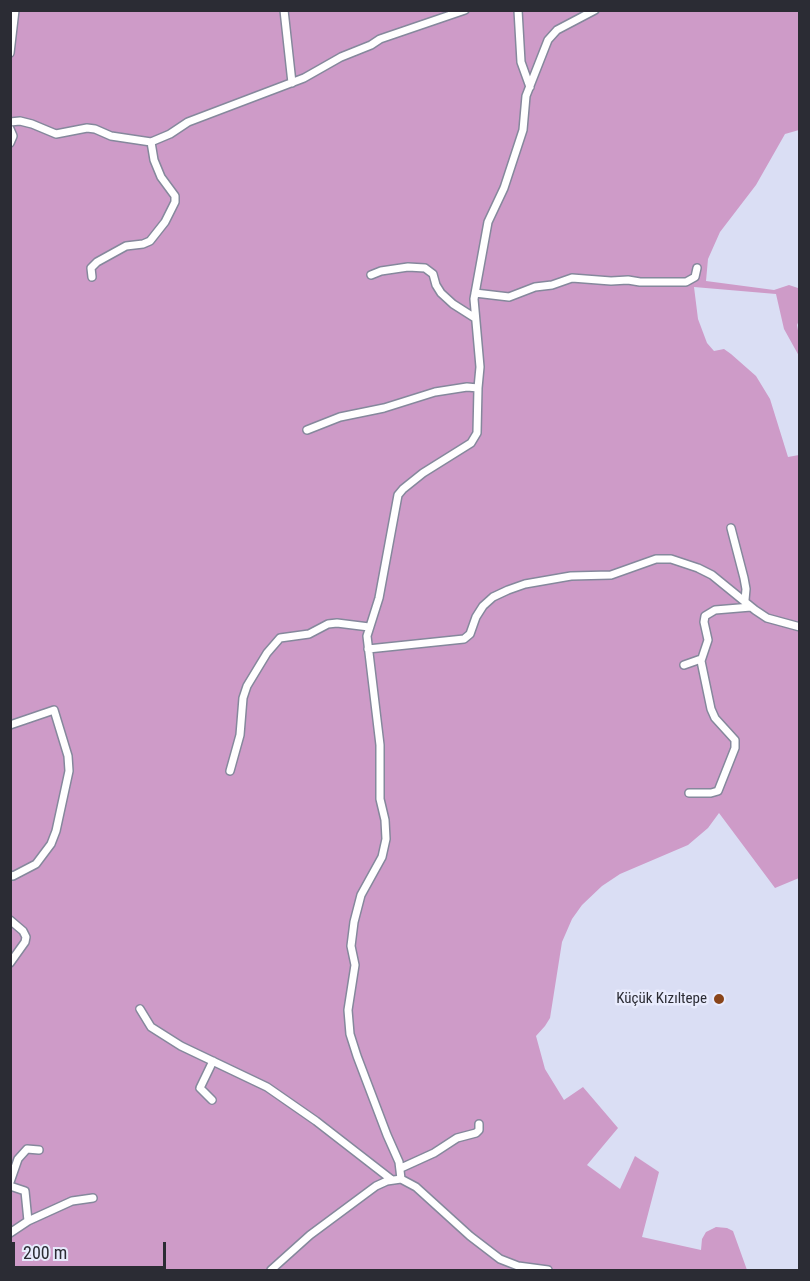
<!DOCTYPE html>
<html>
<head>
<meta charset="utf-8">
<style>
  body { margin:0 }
  #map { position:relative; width:810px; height:1281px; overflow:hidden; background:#dadef4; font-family:"Roboto Condensed",sans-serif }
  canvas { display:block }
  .frame { position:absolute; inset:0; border:12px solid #2b2c34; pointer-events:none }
  .scale { position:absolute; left:12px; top:1242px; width:154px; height:27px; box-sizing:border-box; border:3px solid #2b2c34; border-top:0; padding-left:8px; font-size:18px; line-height:21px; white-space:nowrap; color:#2b2c34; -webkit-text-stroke:4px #e8ebfd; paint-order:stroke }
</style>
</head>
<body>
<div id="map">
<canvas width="810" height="1281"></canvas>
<div class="frame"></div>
<div class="scale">200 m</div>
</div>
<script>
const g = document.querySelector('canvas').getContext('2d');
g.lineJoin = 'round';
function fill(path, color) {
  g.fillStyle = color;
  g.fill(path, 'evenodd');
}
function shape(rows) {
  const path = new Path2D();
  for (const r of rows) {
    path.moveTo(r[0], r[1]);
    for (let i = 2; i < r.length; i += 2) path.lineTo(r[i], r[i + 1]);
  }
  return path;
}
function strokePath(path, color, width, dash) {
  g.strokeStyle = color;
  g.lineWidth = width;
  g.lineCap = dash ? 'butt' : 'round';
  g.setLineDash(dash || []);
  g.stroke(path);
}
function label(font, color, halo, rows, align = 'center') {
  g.font = font + ' "Roboto Condensed",sans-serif';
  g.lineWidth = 5;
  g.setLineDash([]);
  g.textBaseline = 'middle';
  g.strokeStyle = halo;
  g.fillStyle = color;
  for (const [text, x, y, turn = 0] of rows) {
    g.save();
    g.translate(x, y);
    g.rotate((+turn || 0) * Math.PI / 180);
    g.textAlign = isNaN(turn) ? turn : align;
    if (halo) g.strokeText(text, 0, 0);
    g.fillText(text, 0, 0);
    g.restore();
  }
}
const green = shape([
  [10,11,799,11,799,130,785,134,756,185,720,232,708,259,706,281,774,290,789,285,798,288,800,318,797,325,799,336,799,356,784,329,776,294,694,287,698,319,707,343,714,351,724,349,731,354,756,376,770,399,788,457,799,455,799,878,775,888,719,813,708,828,688,845,620,874,602,886,582,905,572,919,562,942,550,1018,545,1026,536,1036,545,1069,564,1100,583,1087,618,1128,587,1165,620,1189,635,1156,659,1172,642,1237,701,1250,702,1239,706,1232,716,1227,727,1228,733,1231,747,1270,11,1270]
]);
const minor = shape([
  [284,10,292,83],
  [518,10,521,62,530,87],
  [10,53,15,10],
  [10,122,20,121,32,124,56,134,87,128,95,129,111,136,151,142,154,160,161,177,175,196,175,202,165,222,150,241,143,244,126,246,97,262,91,268,92,277],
  [10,129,13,136,10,143],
  [151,142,170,134,188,122,304,78,341,57,371,45,380,39,465,10],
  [371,275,381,271,408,267,425,268,433,274,436,285,441,293,453,304,475,318],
  [475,293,509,297,535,287,552,285,572,278,611,281,628,280,640,282,686,282,695,277,697,268],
  [307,430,340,417,384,408,435,392,467,387,478,388],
  [731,528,744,578,746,589,745,600],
  [368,649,464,639,470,634,476,617,483,606,493,597,508,590,525,584,571,576,611,575,656,559,671,559,698,568,712,575,755,610,767,618,800,627],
  [684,665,701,659],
  [10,725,54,710,68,756,69,771,56,831,51,844,36,864,13,876,10,875],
  [230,771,240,735,243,698,247,686,267,653,280,638,309,634,328,624,337,623,369,627],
  [689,793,711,793,718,791,735,748,735,740,715,718,711,709,701,661,708,640,704,622,705,616,715,610,751,607],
  [10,920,23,931,26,937,25,942,10,963],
  [140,1009,151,1027,181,1046,267,1087,316,1121,392,1180],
  [212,1100,200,1088,213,1061],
  [401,1168,434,1153,457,1138,476,1133,479,1130,479,1124],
  [401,1179,399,1162,387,1135,357,1056,350,1034,348,1010,355,965,351,946,354,922,361,895,382,857,386,839,385,820,380,799,380,745,367,636,379,598,398,495,403,489,423,473,471,443,477,433,478,388,480,367,474,299,488,222,504,188,523,130,526,96,548,40,557,30,595,10],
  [10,1182,18,1159,27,1149,39,1150],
  [10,1186,25,1191,28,1221],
  [10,1233,28,1221,72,1201,93,1198],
  [271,1270,310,1235,376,1186,387,1181,401,1179,416,1187,470,1236,500,1259,518,1266,548,1270]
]);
const markers = [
  [719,999,6,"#894419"]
];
const poiNames = [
  ["Küçük Kızıltepe",707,999]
];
fill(green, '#ce9bc8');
strokePath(minor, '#85889c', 10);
strokePath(minor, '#fff', 7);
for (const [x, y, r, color] of markers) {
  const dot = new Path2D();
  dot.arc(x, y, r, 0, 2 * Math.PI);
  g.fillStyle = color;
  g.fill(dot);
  strokePath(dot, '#e8ebfd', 2);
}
label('15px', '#2b2c34', '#e8ebfd', poiNames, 'right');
</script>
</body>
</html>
